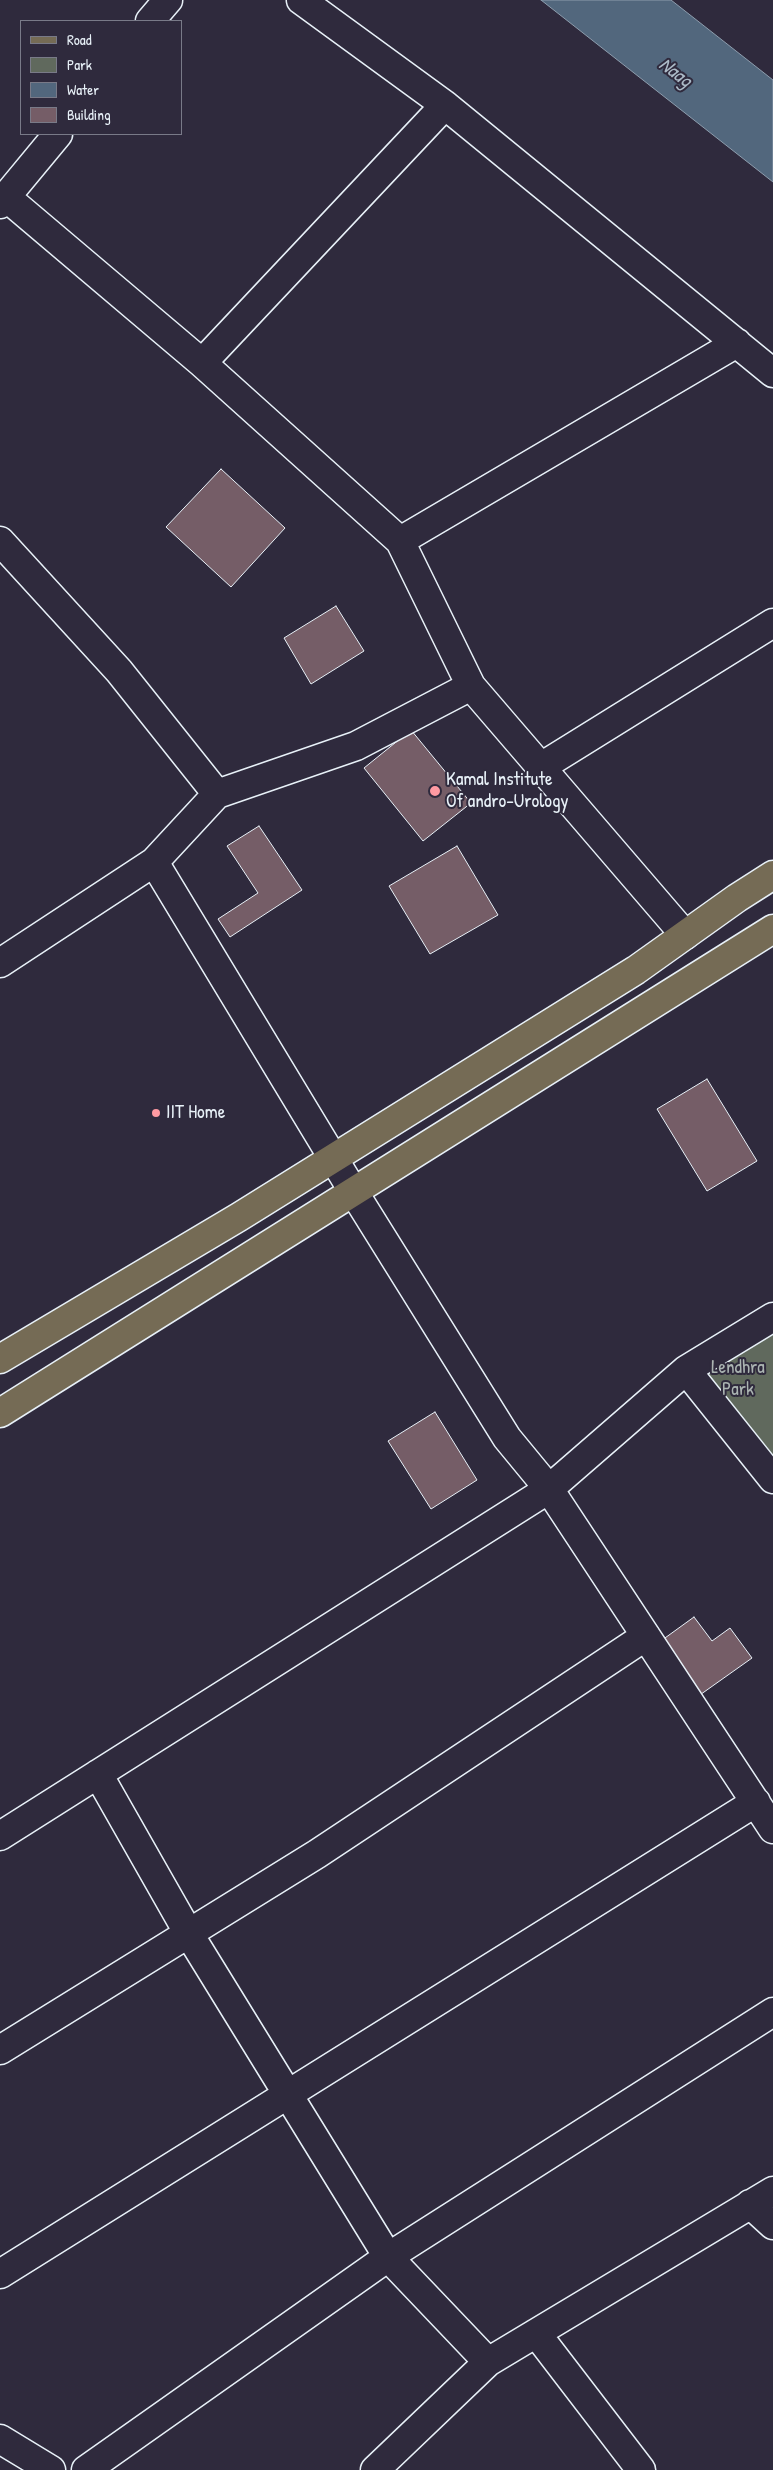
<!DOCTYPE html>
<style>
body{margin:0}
#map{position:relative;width:773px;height:2470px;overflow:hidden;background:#2f2a3d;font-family:"Patrick Hand",sans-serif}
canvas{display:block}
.legend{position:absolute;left:20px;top:20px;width:162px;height:115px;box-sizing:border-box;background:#2f2a3d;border:1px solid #797a88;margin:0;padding:6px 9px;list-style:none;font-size:15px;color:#e8f1f8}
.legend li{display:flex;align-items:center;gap:10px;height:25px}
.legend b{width:25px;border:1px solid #797a88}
</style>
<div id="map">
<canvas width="773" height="2470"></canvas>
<ul class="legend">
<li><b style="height:6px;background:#756b55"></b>Road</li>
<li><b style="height:14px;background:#60695d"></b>Park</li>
<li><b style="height:14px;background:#52677d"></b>Water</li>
<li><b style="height:14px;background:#755d67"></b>Building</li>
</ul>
</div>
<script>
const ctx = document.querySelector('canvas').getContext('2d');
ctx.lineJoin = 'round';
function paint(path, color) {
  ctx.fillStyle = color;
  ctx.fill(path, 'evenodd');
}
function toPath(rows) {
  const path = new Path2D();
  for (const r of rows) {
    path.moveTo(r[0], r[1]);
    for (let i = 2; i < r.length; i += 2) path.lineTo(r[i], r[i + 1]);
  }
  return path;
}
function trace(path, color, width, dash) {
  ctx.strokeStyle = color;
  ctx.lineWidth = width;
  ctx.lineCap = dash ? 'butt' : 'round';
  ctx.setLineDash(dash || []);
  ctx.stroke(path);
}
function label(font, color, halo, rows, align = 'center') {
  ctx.font = font + ' "Patrick Hand",sans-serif';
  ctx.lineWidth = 4;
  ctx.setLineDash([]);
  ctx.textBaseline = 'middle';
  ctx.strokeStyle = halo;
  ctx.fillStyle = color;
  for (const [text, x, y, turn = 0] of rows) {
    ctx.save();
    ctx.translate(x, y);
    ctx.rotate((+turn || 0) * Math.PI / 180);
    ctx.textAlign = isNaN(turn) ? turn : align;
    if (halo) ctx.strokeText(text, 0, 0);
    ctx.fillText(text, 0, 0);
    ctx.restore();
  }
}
paint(toPath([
 [773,1317,773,1479,686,1370]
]), '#60695d');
const water = toPath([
 [541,0,671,0,773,80,773,182,541,0]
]);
paint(water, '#52677d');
trace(water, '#8e9eae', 1);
const building = toPath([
 [221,469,285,528,231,587,166,527,221,469],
 [336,606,364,651,311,684,284,638,336,606],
 [411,730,471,803,423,841,364,768,411,730],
 [259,826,302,890,230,937,218,919,258,893,227,846,259,826],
 [457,846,498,915,430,954,389,886,457,846],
 [707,1079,757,1161,707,1191,657,1109,707,1079],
 [435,1412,477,1480,431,1509,388,1441,435,1412],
 [694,1617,712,1641,730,1628,752,1658,697,1697,658,1643,694,1617]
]);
paint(building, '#755d67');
trace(building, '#e8f1f8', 1);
const minor = toPath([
 [301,0,445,105,773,373],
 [150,21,168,0],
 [6,197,202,363,400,541],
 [0,204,58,134],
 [202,363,445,105],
 [0,541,119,671,217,794],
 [471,686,400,541,737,343],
 [541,767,773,623],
 [685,935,471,686,356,746,217,794,154,862,353,1191,507,1438,549,1489,773,1829],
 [0,963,154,862],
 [686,1370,773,1479],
 [98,1774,189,1934,388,2257,488,2362],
 [0,1836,549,1489,686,1370,773,1317],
 [0,2050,317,1854,646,1636],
 [750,2204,773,2225],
 [0,2274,756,1802],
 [536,2333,641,2470],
 [0,2439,51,2470],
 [86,2470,388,2257,773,2012],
 [375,2470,488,2362,773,2191]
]);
const major = toPath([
 [0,1359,239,1217,636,970,737,898,773,875],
 [0,1413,773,929]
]);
trace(minor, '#e8f1f8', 31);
trace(major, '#e8f1f8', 31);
trace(minor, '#2f2a3d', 28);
trace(major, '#756b55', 28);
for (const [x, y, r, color] of [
 [435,791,6,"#ff9aa2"],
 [156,1113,5,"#ff9aa2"]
]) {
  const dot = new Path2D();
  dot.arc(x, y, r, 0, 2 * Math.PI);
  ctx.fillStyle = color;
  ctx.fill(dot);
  trace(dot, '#2f2a3d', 2);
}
label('19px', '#e8f1f8', '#2f2a3d', [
 ["Kamal Institute",446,780],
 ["Of andro-Urology",446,802],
 ["IIT Home",166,1113]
], 'left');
label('19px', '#abb4b2', '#2f2a3d', [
 ["Lendhra",738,1368],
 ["Park",738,1390]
]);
label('italic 20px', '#acbac7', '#2f2a3d', [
 ["Naag",675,73,37]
]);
</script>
